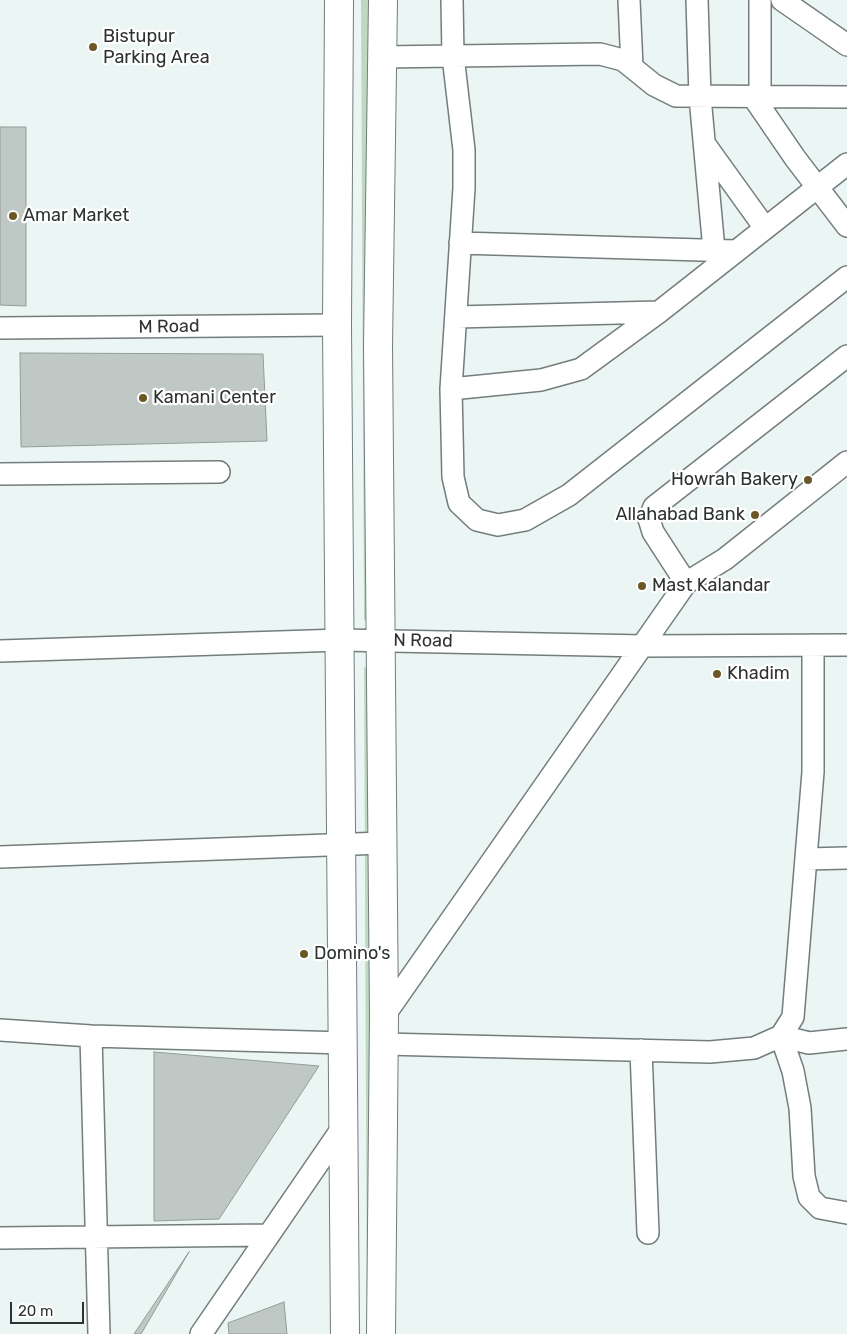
<!DOCTYPE html>
<style>
body{margin:0}
#map{position:relative;width:847px;height:1334px;overflow:hidden;background:#ebf6f4;font-family:Rubik,sans-serif}
canvas{display:block}
.scale{position:absolute;left:10px;top:1302px;width:74px;height:22px;box-sizing:border-box;border:2px solid #2e3231;border-top:0;padding-left:6px;font-size:15px;line-height:18px;white-space:nowrap;color:#2e3231;-webkit-text-stroke:4px #fff;paint-order:stroke}
</style>
<div id="map">
<canvas width="847" height="1334"></canvas>
<div class="scale">20 m</div>
</div>
<script>
const ctx = document.querySelector('canvas').getContext('2d');
ctx.lineJoin = 'round';
function paint(path, color) {
  ctx.fillStyle = color;
  ctx.fill(path, 'evenodd');
}
function toPath(rows) {
  const path = new Path2D();
  for (const r of rows) {
    path.moveTo(r[0], r[1]);
    for (let i = 2; i < r.length; i += 2) path.lineTo(r[i], r[i + 1]);
  }
  return path;
}
function trace(path, color, width, dash) {
  ctx.strokeStyle = color;
  ctx.lineWidth = width;
  ctx.lineCap = dash ? 'butt' : 'round';
  ctx.setLineDash(dash || []);
  ctx.stroke(path);
}
function label(font, color, halo, rows, align = 'center') {
  ctx.font = font + ' Rubik,sans-serif';
  ctx.lineWidth = 4.5;
  ctx.setLineDash([]);
  ctx.textBaseline = 'middle';
  ctx.strokeStyle = halo;
  ctx.fillStyle = color;
  for (const [text, x, y, turn = 0] of rows) {
    ctx.save();
    ctx.translate(x, y);
    ctx.rotate((+turn || 0) * Math.PI / 180);
    ctx.textAlign = isNaN(turn) ? turn : align;
    if (halo) ctx.strokeText(text, 0, 0);
    ctx.fillText(text, 0, 0);
    ctx.restore();
  }
}
paint(toPath([
 [361,0,375,0,377,622,364,620],
 [364,667,375,671,383,1334,367,1334]
]), '#bed8c1');
const building = toPath([
 [0,127,26,127,26,306,0,305,0,127],
 [20,353,263,354,267,441,21,447,20,353],
 [154,1052,319,1066,219,1219,154,1221,154,1052],
 [189,1252,141,1334,134,1334,189,1252],
 [284,1302,287,1334,229,1334,228,1323,284,1302]
]);
paint(building, '#bfc8c4');
trace(building, '#929b97', 1);
const minor = toPath([
 [452,0,453,56,464,150,464,188,451,389,453,477,459,503,477,520,498,525,525,520,569,495,847,277],
 [629,0,632,67],
 [697,0,700,97,714,250],
 [760,0,760,98],
 [782,0,847,45],
 [382,57,600,54,623,60,654,85,676,96,847,97],
 [754,98,795,158,847,226],
 [706,146,765,228],
 [460,243,736,251],
 [456,317,659,312],
 [0,328,337,325],
 [451,389,541,380,581,369,659,312,847,164],
 [0,474,219,472],
 [686,583,653,532,649,519,654,507,847,356],
 [0,651,341,640,644,646,847,645],
 [0,857,382,843],
 [806,859,847,858],
 [384,1016,686,583,725,559,847,462],
 [0,1030,91,1036,345,1043],
 [91,1036,99,1334],
 [781,1036,793,1071,800,1108,804,1176,809,1197,820,1208,847,1213],
 [781,1036,809,1043,847,1039],
 [384,1044,710,1052,754,1048,781,1036,793,1017,813,772,813,645],
 [641,1050,648,1233],
 [0,1238,269,1235],
 [201,1334,345,1124]
]);
const tertiary = toPath([
 [339,0,337,325,345,1334],
 [381,1334,384,1016,378,346,383,0]
]);
trace(minor, '#737d7c', 24);
trace(tertiary, '#737d7c', 30);
trace(minor, '#fff', 21);
trace(tertiary, '#fff', 28);
for (const [x, y, r, color] of [
 [93,47,5,"#6a5725"],
 [13,216,5,"#6a5725"],
 [143,398,5,"#6a5725"],
 [808,480,5,"#6a5725"],
 [755,515,5,"#6a5725"],
 [642,586,5,"#6a5725"],
 [717,674,5,"#6a5725"],
 [304,954,5,"#6a5725"]
]) {
  const dot = new Path2D();
  dot.arc(x, y, r, 0, 2 * Math.PI);
  ctx.fillStyle = color;
  ctx.fill(dot);
  trace(dot, '#fff', 2);
}
label('18px', '#2e3231', '#fff', [
 ["Bistupur",103,37],
 ["Parking Area",103,58],
 ["Amar Market",23,216],
 ["Kamani Center",153,398],
 ["Howrah Bakery",798,480,"right"],
 ["Allahabad Bank",745,515,"right"],
 ["Mast Kalandar",652,586],
 ["Khadim",727,674],
 ["Domino's",314,954]
], 'left');
label('18px', '#2e3231', '#fff', [
 ["M Road",169,327,-1],
 ["N Road",423,641,1]
]);
</script>
